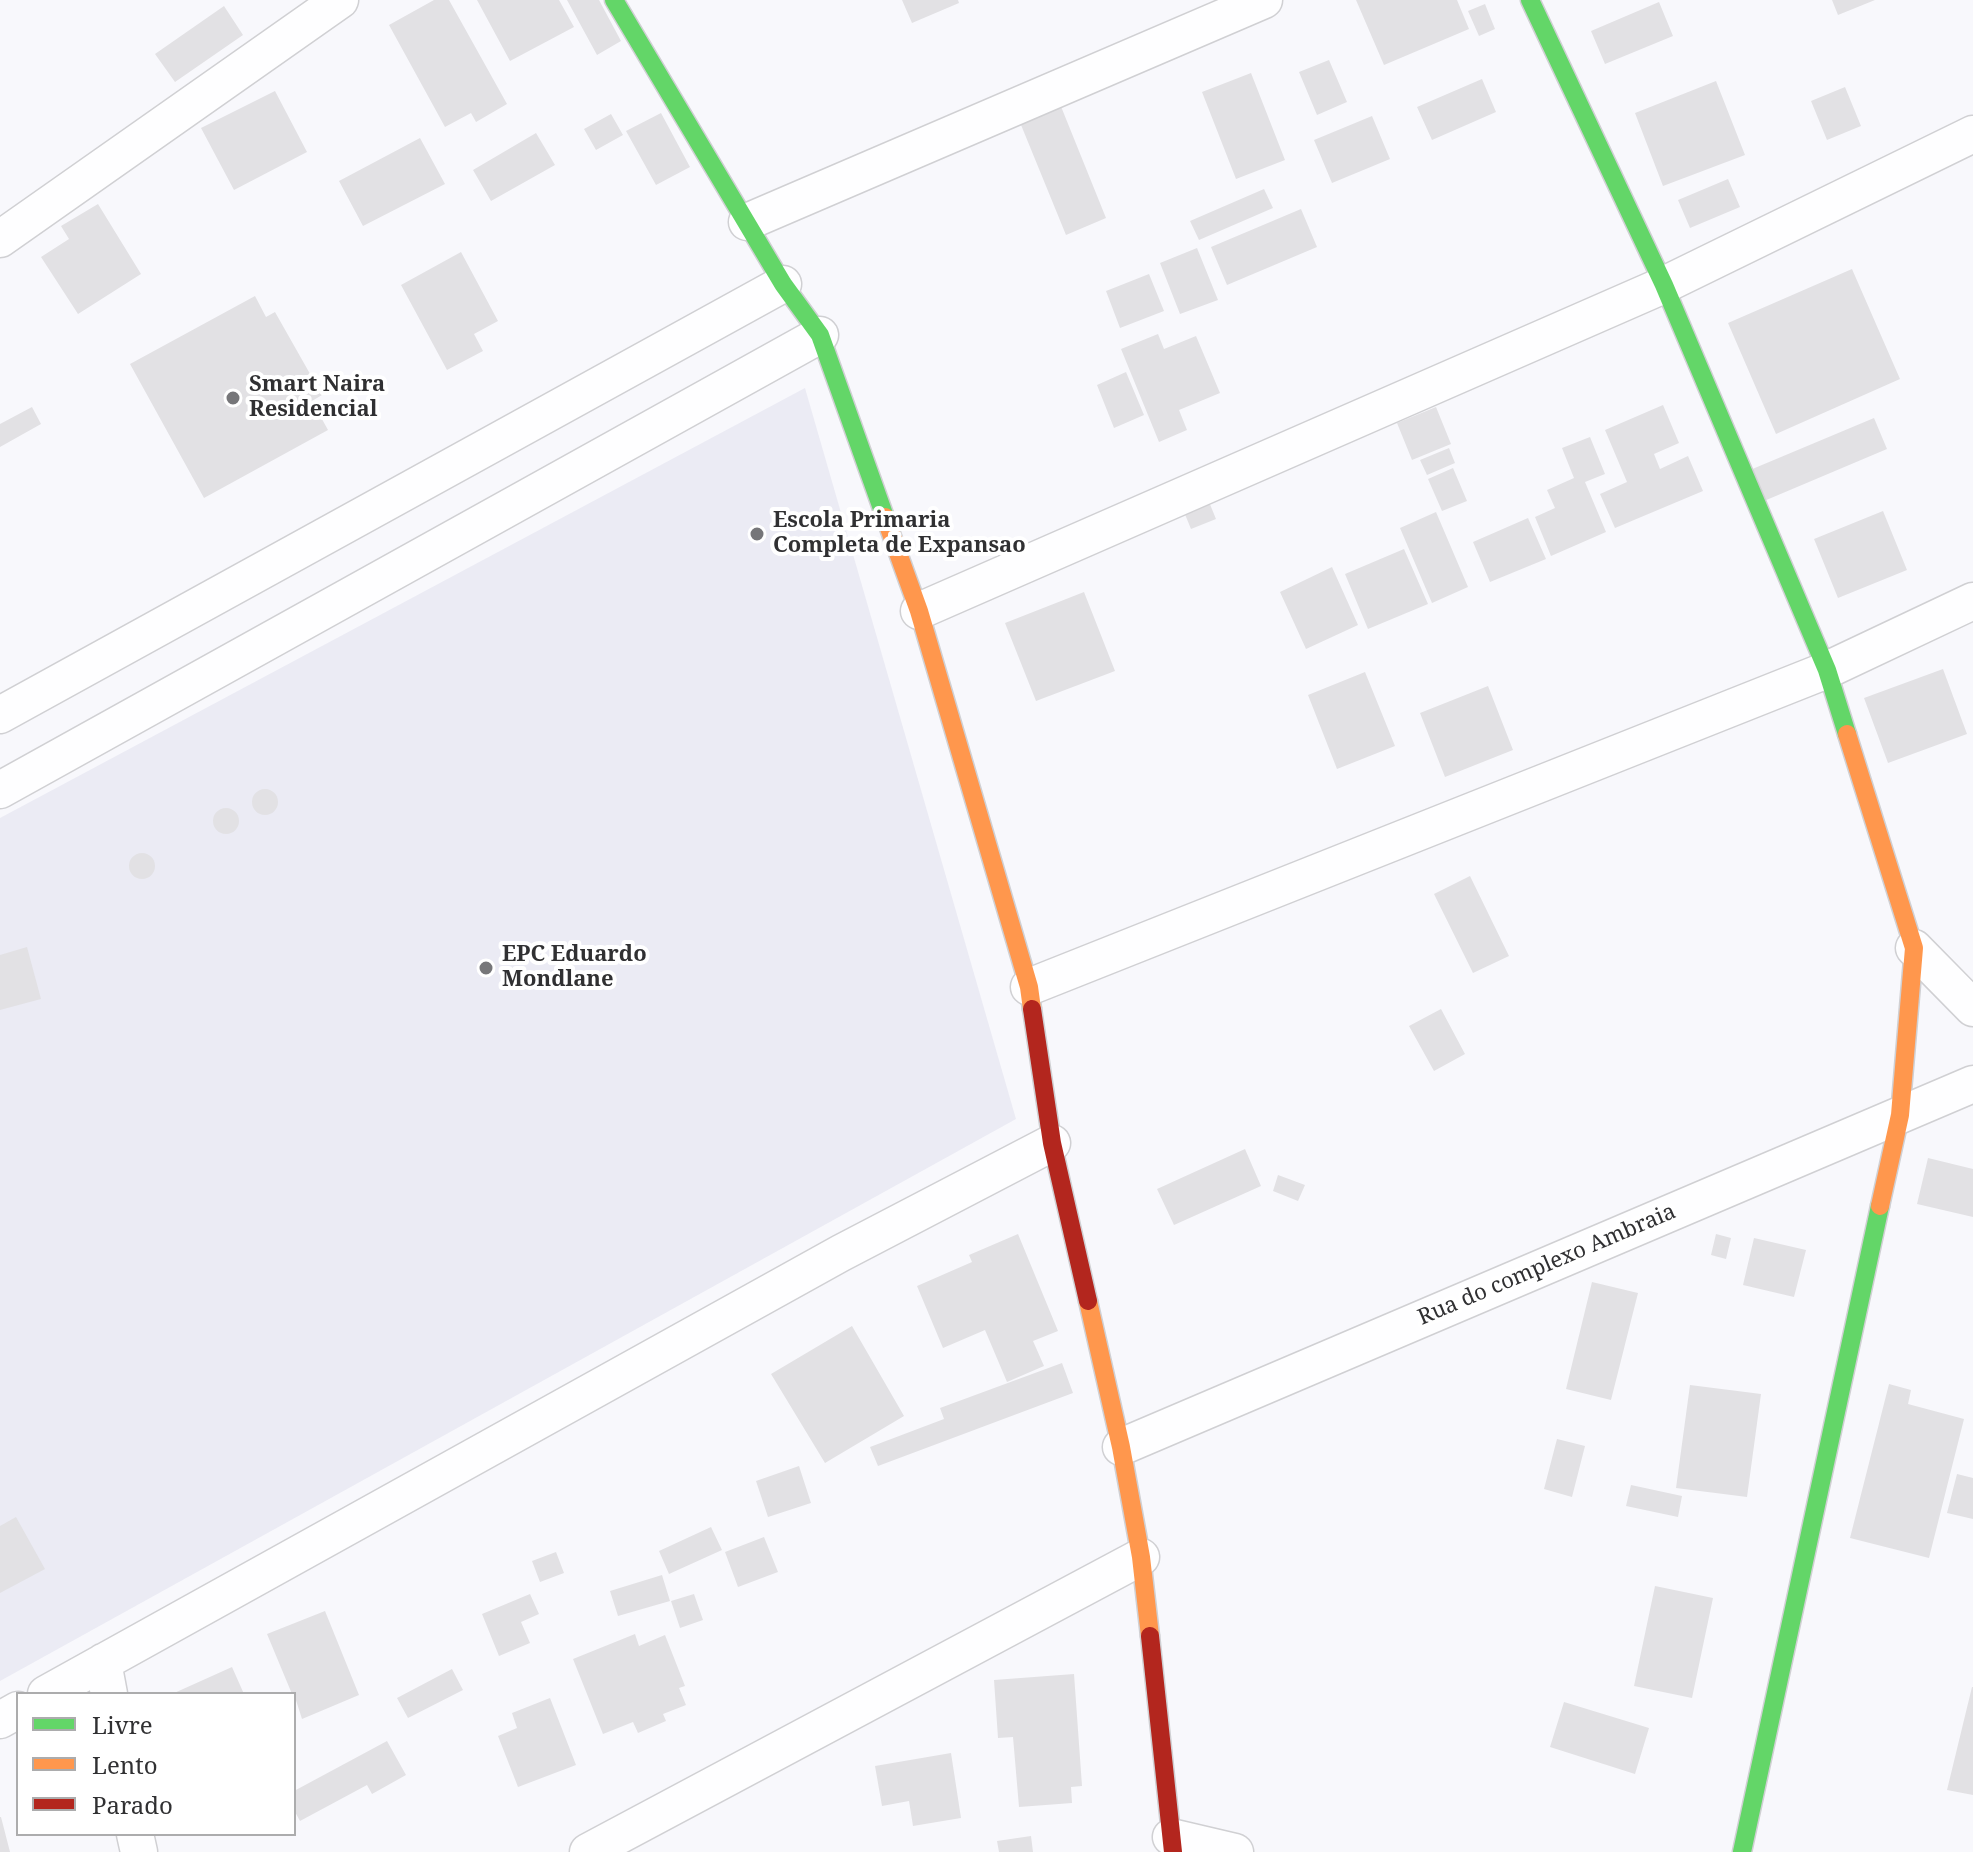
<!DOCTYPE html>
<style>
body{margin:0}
#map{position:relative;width:1973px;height:1852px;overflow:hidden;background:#f8f8fc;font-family:"Noto Serif",serif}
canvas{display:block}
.legend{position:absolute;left:16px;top:1692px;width:280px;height:144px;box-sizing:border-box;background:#fff;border:2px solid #acacad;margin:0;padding:10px 14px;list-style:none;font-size:24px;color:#303032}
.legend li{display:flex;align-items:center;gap:16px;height:40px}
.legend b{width:40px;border:2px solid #acacad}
</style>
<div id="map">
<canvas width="1973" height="1852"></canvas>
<ul class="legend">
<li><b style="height:10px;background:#63d668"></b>Livre</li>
<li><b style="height:10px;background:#ff974d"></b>Lento</li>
<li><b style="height:10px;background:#b3261e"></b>Parado</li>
</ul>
</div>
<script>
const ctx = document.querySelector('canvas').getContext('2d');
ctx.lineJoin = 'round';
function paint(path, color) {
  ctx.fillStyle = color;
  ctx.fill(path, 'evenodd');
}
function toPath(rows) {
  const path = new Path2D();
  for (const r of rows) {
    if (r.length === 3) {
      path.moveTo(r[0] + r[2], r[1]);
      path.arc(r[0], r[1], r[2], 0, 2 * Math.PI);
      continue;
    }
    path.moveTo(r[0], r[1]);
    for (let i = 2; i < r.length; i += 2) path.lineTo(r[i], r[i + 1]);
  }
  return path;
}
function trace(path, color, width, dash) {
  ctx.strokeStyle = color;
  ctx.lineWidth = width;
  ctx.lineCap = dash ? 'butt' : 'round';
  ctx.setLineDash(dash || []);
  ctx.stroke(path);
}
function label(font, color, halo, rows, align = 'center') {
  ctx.font = font + ' "Noto Serif",serif';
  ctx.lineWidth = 8;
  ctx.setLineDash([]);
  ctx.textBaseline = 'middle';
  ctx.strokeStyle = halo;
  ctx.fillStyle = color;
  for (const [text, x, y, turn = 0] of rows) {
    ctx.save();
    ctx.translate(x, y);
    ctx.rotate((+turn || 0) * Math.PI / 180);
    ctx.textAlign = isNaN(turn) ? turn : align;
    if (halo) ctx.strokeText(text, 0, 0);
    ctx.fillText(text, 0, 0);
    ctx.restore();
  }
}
paint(toPath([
 [805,388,1016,1119,0,1681,0,818]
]), '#ebebf4');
paint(toPath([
 [434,0,449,0,507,104,476,122,471,113,445,127,389,25],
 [477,0,559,0,574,27,510,61],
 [567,0,599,0,621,41,597,55],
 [902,0,958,0,959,3,912,23],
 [1356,0,1457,0,1469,29,1384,65],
 [1832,0,1875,0,1838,15],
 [1659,2,1673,36,1605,64,1591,31],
 [1485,4,1495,29,1479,36,1468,11],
 [224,6,243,35,175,82,155,54],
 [1329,60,1347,102,1317,115,1299,72],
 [1251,73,1285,160,1236,179,1202,92],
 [1482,79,1496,112,1432,140,1417,107],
 [1716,81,1745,155,1663,186,1635,113],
 [1845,87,1861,126,1827,140,1811,101],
 [275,91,307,152,234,190,201,128],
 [1060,104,1106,218,1066,235,1019,120],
 [661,113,690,167,656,185,626,131],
 [611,114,623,135,596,150,584,129],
 [1372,116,1390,159,1332,183,1314,140],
 [536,133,555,165,491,201,473,170],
 [420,138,445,184,363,226,339,181],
 [1728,179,1740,207,1690,228,1678,200],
 [1264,189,1273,208,1199,240,1190,221],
 [98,204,141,274,78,314,41,257,69,239,61,226],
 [1301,209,1317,247,1227,285,1211,247],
 [1197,248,1218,300,1180,314,1160,263],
 [461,252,498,321,474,334,483,351,447,370,401,285],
 [1852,269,1900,379,1776,434,1728,323],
 [1149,274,1164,311,1120,328,1106,291],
 [255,296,266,317,275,312,322,395,312,401,328,430,204,498,130,364],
 [1158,334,1164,349,1196,336,1220,393,1179,410,1187,430,1159,442,1121,349],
 [1126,372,1144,415,1114,428,1097,385],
 [1663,405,1679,443,1654,454,1660,469,1688,456,1703,491,1615,528,1600,494,1627,482,1605,430],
 [32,407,41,424,0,447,0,424],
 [1436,407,1451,444,1412,460,1397,423],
 [1874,418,1887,449,1764,501,1750,470],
 [1590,437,1605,474,1585,482,1606,532,1551,556,1535,517,1555,508,1547,490,1574,478,1562,448],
 [1449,448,1455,463,1427,475,1420,460],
 [1453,468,1467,501,1442,511,1428,479],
 [1207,497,1216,519,1191,529,1182,507],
 [1883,511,1907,570,1838,598,1814,539],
 [1436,512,1468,587,1432,603,1400,528],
 [1528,518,1546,559,1490,582,1473,542],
 [1404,549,1428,604,1368,629,1345,574],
 [1332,567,1358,625,1306,649,1280,592],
 [1084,592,1115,671,1036,701,1005,623],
 [1943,669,1967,734,1888,763,1864,698],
 [1365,672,1395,746,1337,769,1308,695],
 [1488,686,1513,750,1445,777,1420,713],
 [265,802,13],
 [226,821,13],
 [142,866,13],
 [1470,876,1509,956,1473,973,1434,894],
 [27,947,41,999,0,1010,0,955],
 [1441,1009,1465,1054,1434,1071,1409,1026],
 [1245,1149,1261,1186,1174,1225,1157,1189],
 [1928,1158,1973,1169,1973,1217,1917,1204],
 [1278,1175,1305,1185,1298,1201,1273,1191],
 [1018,1234,1058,1331,1033,1341,1044,1366,1007,1382,985,1330,943,1348,917,1286,972,1262,969,1255],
 [1716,1234,1731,1238,1726,1259,1711,1255],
 [1754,1238,1806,1250,1794,1297,1743,1285],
 [1592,1282,1638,1293,1611,1400,1566,1389],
 [852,1326,904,1416,825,1463,771,1374],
 [1062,1363,1073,1393,878,1466,870,1447,944,1419,940,1408],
 [1889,1384,1911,1390,1908,1404,1964,1419,1929,1558,1850,1538],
 [1690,1385,1761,1394,1747,1497,1676,1488],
 [1557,1439,1585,1446,1572,1497,1544,1489],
 [799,1466,811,1503,768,1517,756,1481],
 [1957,1474,1973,1478,1973,1519,1947,1513],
 [1631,1485,1682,1496,1678,1517,1626,1506],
 [16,1517,45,1569,0,1593,0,1526],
 [711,1527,722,1550,669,1574,659,1551],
 [764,1537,778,1572,738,1587,725,1552],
 [556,1552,564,1573,540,1582,532,1561],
 [662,1575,670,1601,618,1616,610,1591],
 [1655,1586,1713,1598,1692,1698,1634,1686],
 [530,1594,539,1614,521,1622,530,1643,499,1656,482,1614],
 [694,1594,703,1620,680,1628,671,1601],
 [325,1611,359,1695,302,1719,294,1694,292,1694,267,1634],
 [635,1634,639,1646,665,1635,685,1686,679,1688,686,1705,663,1714,666,1721,638,1733,633,1722,603,1734,573,1659],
 [232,1667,244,1694,172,1694],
 [452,1669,463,1690,408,1718,397,1698],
 [1074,1674,1082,1786,1071,1787,1072,1803,1019,1807,1013,1737,998,1738,994,1680],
 [1972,1687,1973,1687,1973,1795,1947,1790],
 [550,1698,576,1765,518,1787,498,1736,517,1728,512,1713],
 [1564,1702,1649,1728,1635,1774,1550,1747],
 [387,1741,406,1775,372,1794,367,1785,300,1821,294,1810,294,1791],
 [951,1753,961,1818,913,1826,909,1801,882,1806,875,1766],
 [0,1817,1,1817,10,1852,0,1852],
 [1031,1836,1033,1852,999,1852,997,1841]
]), '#e2e1e4');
const street = toPath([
 [747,222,1264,0],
 [0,239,340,0],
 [919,611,1664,285,1973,134],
 [0,715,783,284],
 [0,790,820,335],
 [1914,948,1973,1008],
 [1029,987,1827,670,1973,601],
 [1121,1447,1973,1084],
 [103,1662,109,1694],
 [46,1694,841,1253,1052,1143],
 [0,1720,18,1710],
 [135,1834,139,1852],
 [1171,1837,1235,1852],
 [588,1852,1141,1557]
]);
const fast = toPath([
 [614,0,783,284,820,335,885,517],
 [1530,0,1664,285,1827,670,1847,734],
 [1742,1852,1880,1206]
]);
const slow = toPath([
 [885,517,919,611,1029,987,1032,1009],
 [1847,734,1914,948,1900,1115,1880,1206],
 [1088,1301,1121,1447,1141,1557,1150,1636]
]);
const jam = toPath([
 [1032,1009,1052,1143,1088,1301],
 [1150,1636,1173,1852]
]);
trace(street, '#d0d0d3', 39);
trace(fast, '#d0d0d3', 21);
trace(slow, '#d0d0d3', 21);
trace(jam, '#d0d0d3', 21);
trace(street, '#fefeff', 36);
trace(fast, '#63d668', 18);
trace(slow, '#ff974d', 18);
trace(jam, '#b3261e', 18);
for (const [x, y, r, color] of [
 [233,398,8,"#767679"],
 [757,534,8,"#767679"],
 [486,968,8,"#767679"]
]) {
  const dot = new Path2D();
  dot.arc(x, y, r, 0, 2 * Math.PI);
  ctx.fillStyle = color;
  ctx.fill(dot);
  trace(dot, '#fff', 3);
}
label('bold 22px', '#303032', '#fff', [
 ["Smart Naira",249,385],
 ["Residencial",249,410],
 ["Escola Primaria",773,521],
 ["Completa de Expansao",773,546],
 ["EPC Eduardo",502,955],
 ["Mondlane",502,980]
], 'left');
label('22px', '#303032', '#fff', [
 ["Rua do complexo Ambraia",1547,1265,-23]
]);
</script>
